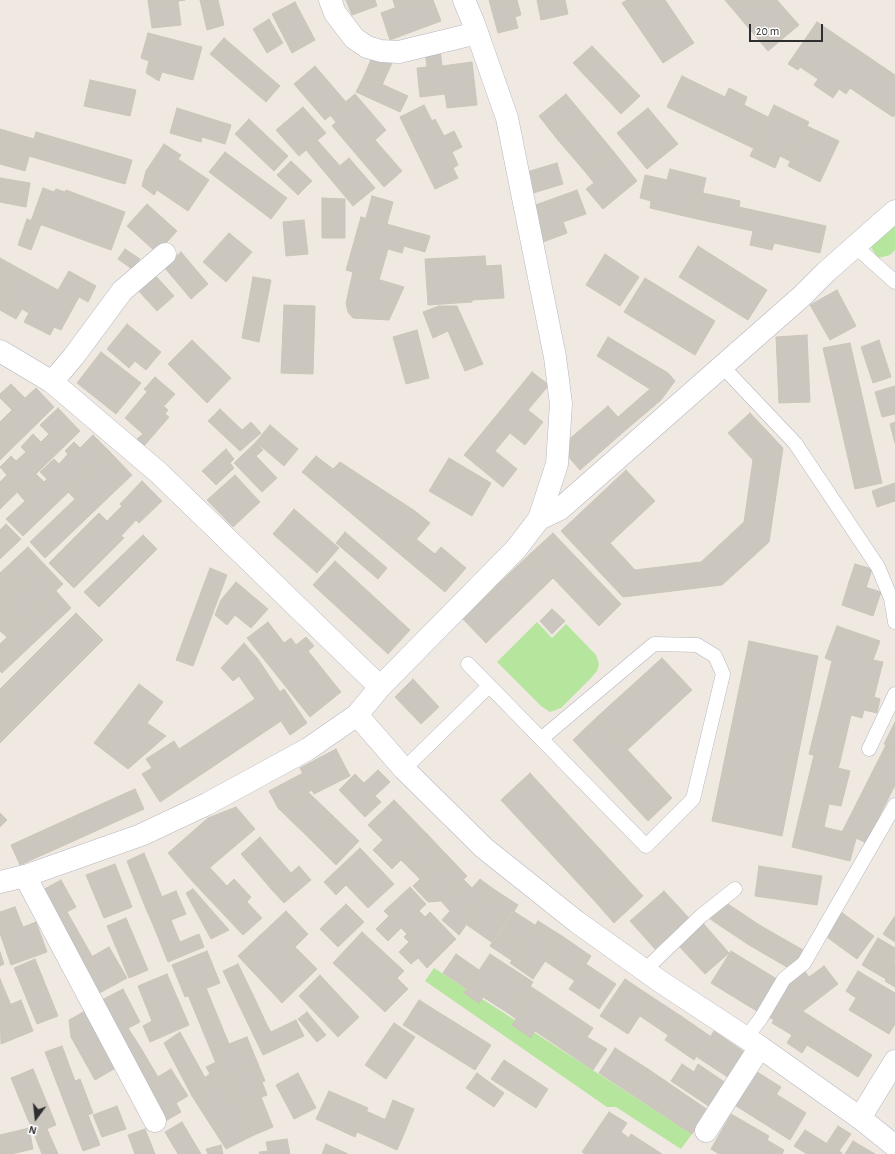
<!DOCTYPE html>
<style>
body{margin:0}
#map{position:relative;width:895px;height:1154px;overflow:hidden;background:#efe9e1;font-family:"Alegreya Sans",sans-serif}
canvas{display:block}
.north{position:absolute;left:16px;top:1098px;width:40px;height:40px;-webkit-text-stroke:3px #fff;paint-order:stroke;rotate:195deg;font-size:11px;font-weight:700;line-height:16px;text-align:center;color:#2e2e2e}
.north::after{content:'';display:block;margin:auto;width:14px;height:18px;background:#2e2e2e;clip-path:polygon(50% 0,100% 100%,50% 72%,0 100%)}
.scale{position:absolute;left:749px;top:24px;width:74px;height:18px;box-sizing:border-box;border:2px solid #2e2e2e;border-top:0;padding-left:5px;font-size:12px;line-height:14px;white-space:nowrap;color:#2e2e2e;-webkit-text-stroke:3px #fff;paint-order:stroke}
</style>
<div id="map">
<canvas width="895" height="1154"></canvas>
<div class="north">N</div>
<div class="scale">20 m</div>
</div>
<script>
const ctx = document.querySelector('canvas').getContext('2d');
ctx.lineJoin = 'round';
function paint(path, color) {
  ctx.fillStyle = color;
  ctx.fill(path, 'evenodd');
}
function toPath(rows) {
  const path = new Path2D();
  for (const r of rows) {
    path.moveTo(r[0], r[1]);
    for (let i = 2; i < r.length; i += 2) path.lineTo(r[i], r[i + 1]);
  }
  return path;
}
function trace(path, color, width, dash) {
  ctx.strokeStyle = color;
  ctx.lineWidth = width;
  ctx.lineCap = dash ? 'butt' : 'round';
  ctx.setLineDash(dash || []);
  ctx.stroke(path);
}
paint(toPath([
 [895,226,895,250,890,255,878,258,870,246,882,230],
 [537,622,552,638,566,624,596,655,599,664,597,671,592,677,561,708,550,712,541,706,497,662],
 [434,968,692,1134,681,1149,616,1107,607,1107,425,981]
]), '#b6e59e');
const building = toPath([
 [148,0,185,0,178,1,181,25,152,28,148,0],
 [200,0,218,0,224,25,207,30,200,0],
 [346,0,375,0,377,6,352,15,346,0],
 [393,0,416,0,395,7,393,0],
 [416,0,433,0,441,21,390,40,381,13,416,0],
 [489,0,517,0,521,15,515,17,518,28,498,33,489,0],
 [537,0,565,0,568,14,541,20,537,0],
 [627,0,665,0,694,43,663,63,622,3,627,0],
 [725,0,777,0,799,25,768,51,725,0],
 [295,2,315,40,292,53,272,14,295,2],
 [269,19,283,43,267,53,253,29,269,19],
 [817,22,895,75,895,115,893,117,850,88,846,94,839,89,833,98,814,85,818,79,800,67,798,70,788,64,817,22],
 [148,33,202,47,193,80,162,72,159,81,146,73,149,61,141,58,148,33],
 [224,38,280,86,266,102,210,54,224,38],
 [592,46,640,96,621,114,573,63,592,46],
 [440,49,442,66,472,62,477,105,447,108,445,94,420,97,417,68,427,67,425,51,440,49],
 [373,55,392,63,382,85,364,76,373,55],
 [315,66,346,102,325,120,294,84,315,66],
 [364,76,408,96,400,112,356,92,364,76],
 [682,76,725,97,729,88,747,97,744,105,768,117,753,148,667,107,682,76],
 [90,80,136,90,130,116,84,106,90,80],
 [355,94,386,130,375,140,402,171,384,187,332,126,336,122,330,115,355,94],
 [566,94,585,117,557,139,539,116,566,94],
 [424,105,432,121,435,119,444,136,454,131,462,147,452,152,458,165,453,168,458,178,435,189,400,117,424,105],
 [774,105,809,122,790,161,780,156,775,168,750,156,774,105],
 [303,107,326,133,299,156,276,130,303,107],
 [177,108,231,125,225,144,202,137,201,142,170,133,177,108],
 [648,108,678,144,647,169,617,133,648,108],
 [585,117,614,152,587,174,557,139,585,117],
 [249,119,288,156,274,171,235,134,249,119],
 [807,126,839,141,820,182,788,166,807,126],
 [0,129,34,139,25,171,0,164,0,129],
 [36,132,132,160,125,184,29,156,36,132],
 [317,140,340,166,328,176,306,150,317,140],
 [164,144,181,155,178,159,209,180,188,211,157,190,154,195,142,186,146,171,164,144],
 [225,152,287,198,271,219,209,172,225,152],
 [614,152,637,181,603,209,586,189,594,183,587,174,614,152],
 [349,158,375,188,353,206,328,176,349,158],
 [291,161,312,181,298,195,277,175,291,161],
 [557,163,563,184,530,194,523,173,557,163],
 [670,169,706,178,697,219,650,208,651,201,640,198,645,175,667,180,670,169],
 [0,178,30,183,26,207,0,202,0,178],
 [43,188,54,192,56,189,65,192,66,190,125,212,111,250,31,221,43,188],
 [577,190,586,214,563,222,567,233,543,242,530,207,577,190],
 [703,193,740,201,739,207,826,226,820,253,774,243,772,250,750,245,753,231,697,219,703,193],
 [372,196,393,202,387,224,366,218,372,196],
 [322,198,345,199,345,238,322,238,322,198],
 [147,204,177,231,157,253,127,226,147,204],
 [361,217,430,236,425,252,404,246,402,253,388,249,379,280,346,270,361,217],
 [27,219,41,224,31,250,18,245,27,219],
 [304,220,308,254,286,256,283,222,304,220],
 [229,233,252,252,226,282,203,262,229,233],
 [698,246,767,290,748,320,679,277,698,246],
 [125,249,140,259,132,269,118,259,125,249],
 [181,252,208,284,191,299,164,267,181,252],
 [605,254,639,277,620,306,586,285,605,254],
 [485,256,486,266,501,265,504,298,472,300,472,302,428,305,425,259,485,256],
 [0,258,58,290,69,271,96,286,88,302,79,297,61,330,54,327,50,335,24,322,29,313,22,309,16,319,0,310,0,258],
 [353,272,404,287,389,320,353,318,348,312,346,303,353,272],
 [153,273,174,296,157,311,136,288,153,273],
 [253,277,271,280,259,342,242,338,253,277],
 [645,278,715,321,695,355,624,312,645,278],
 [837,290,856,326,830,340,810,305,837,290],
 [284,305,315,306,313,374,281,373,284,305],
 [439,306,457,306,483,364,465,371,448,331,433,338,423,312,439,306],
 [127,324,161,352,146,370,135,361,129,368,107,349,127,324],
 [417,330,429,378,406,384,393,337,417,330],
 [807,335,810,402,779,403,776,337,807,335],
 [608,337,668,373,675,381,661,400,628,428,618,417,650,389,597,356,608,337],
 [192,340,231,378,207,403,168,364,192,340],
 [879,340,891,377,873,383,861,347,879,340],
 [850,343,882,483,855,489,823,348,850,343],
 [101,352,141,383,116,414,77,383,101,352],
 [532,372,549,385,528,410,543,422,525,445,510,433,495,451,517,469,503,487,464,455,532,372],
 [155,377,175,394,164,406,144,389,155,377],
 [11,384,25,398,36,388,54,407,0,460,0,422,12,410,0,398,0,394,11,384],
 [895,386,895,414,882,417,875,392,895,386],
 [147,392,168,410,165,414,169,417,144,446,137,439,143,434,125,418,147,392],
 [608,406,628,428,580,470,560,447,608,406],
 [58,408,80,431,0,509,0,482,7,475,0,467,11,456,16,461,26,452,21,447,33,434,41,442,49,434,40,425,58,408],
 [220,409,242,430,251,422,261,433,240,451,208,421,220,409],
 [750,413,783,448,769,542,722,585,623,597,590,562,610,543,635,570,701,562,744,522,753,460,728,433,750,413],
 [895,422,895,443,890,424,895,422],
 [270,425,298,449,284,466,256,442,270,425],
 [93,435,110,452,23,536,6,519,25,501,17,492,36,474,44,482,47,479,40,472,54,459,59,464,68,454,65,451,74,442,80,448,93,435],
 [256,442,263,450,256,456,277,478,262,492,234,463,256,442],
 [226,449,234,459,230,463,234,468,216,485,202,471,226,449],
 [110,452,132,475,45,558,30,542,75,499,68,492,110,452],
 [316,456,333,469,340,462,415,511,430,523,402,556,302,472,316,456],
 [449,458,491,483,472,516,429,491,449,458],
 [626,470,655,501,590,562,561,531,626,470],
 [235,475,260,502,233,527,207,500,235,475],
 [142,481,162,501,139,523,136,520,121,536,124,538,74,588,49,563,99,513,107,521,122,506,120,504,142,481],
 [895,483,895,501,877,507,872,491,895,483],
 [294,509,339,548,317,573,273,534,294,509],
 [6,524,21,539,0,559,0,530,6,524],
 [345,532,387,568,378,579,336,543,345,532],
 [553,533,621,604,599,626,530,554,553,533],
 [143,535,157,549,99,607,84,592,143,535],
 [416,539,435,554,441,547,466,568,445,592,402,556,416,539],
 [28,547,45,565,0,607,0,573,28,547],
 [530,554,553,578,486,643,462,618,530,554],
 [335,561,410,630,388,654,313,585,335,561],
 [855,564,872,569,866,588,849,582,855,564],
 [45,565,63,584,7,637,0,631,0,607,45,565],
 [210,568,227,575,193,666,176,660,210,568],
 [236,582,268,609,251,628,235,615,227,625,215,615,221,600,236,582],
 [849,582,881,592,873,616,842,605,849,582],
 [56,591,71,608,2,673,0,671,0,644,56,591],
 [552,609,565,621,552,634,540,621,552,609],
 [76,613,103,640,0,743,0,689,76,613],
 [268,622,284,643,291,638,296,645,306,637,314,646,308,651,341,692,310,717,247,638,268,622],
 [837,626,880,641,873,660,883,662,874,697,880,699,877,713,864,710,862,718,851,715,840,762,809,754,832,661,825,658,837,626],
 [749,641,818,656,782,836,712,821,749,641],
 [244,643,258,659,280,692,284,689,307,723,290,735,281,721,160,802,142,774,152,768,146,759,174,741,179,749,255,699,239,676,233,681,221,668,244,643],
 [662,658,692,690,627,750,597,717,662,658],
 [413,679,439,707,421,724,395,697,413,679],
 [139,684,163,702,147,723,166,736,128,769,94,743,139,684],
 [597,717,672,798,648,821,573,740,597,717],
 [895,722,895,750,884,744,895,722],
 [886,745,895,750,895,785,866,843,856,838,857,835,842,832,886,745],
 [336,749,350,776,314,794,300,768,336,749],
 [814,755,840,762,838,768,850,771,841,806,829,804,824,827,798,821,814,755],
 [378,770,390,782,375,796,381,802,365,817,339,790,355,774,364,783,378,770],
 [303,773,312,790,278,808,269,791,303,773],
 [530,773,621,872,592,898,501,800,530,773],
 [135,789,144,809,78,839,68,819,135,789],
 [308,792,333,816,310,839,278,808,308,792],
 [394,800,427,834,392,869,373,850,383,840,368,825,394,800],
 [236,807,255,829,193,882,168,853,208,818,236,807],
 [0,813,7,820,0,827,0,813],
 [333,816,359,841,336,865,310,839,333,816],
 [68,819,78,839,20,865,11,845,68,819],
 [798,821,857,835,850,861,792,847,798,821],
 [427,834,446,854,420,879,401,860,427,834],
 [260,837,291,873,272,890,241,854,260,837],
 [360,848,394,884,368,908,346,885,336,895,324,882,360,848],
 [144,853,162,897,144,904,127,861,144,853],
 [446,854,467,876,441,901,428,902,413,886,446,854],
 [115,864,132,907,104,918,86,875,115,864],
 [299,866,311,880,284,903,272,890,299,866],
 [759,866,822,876,817,905,755,896,759,866],
 [210,868,227,886,234,879,251,897,247,902,262,918,243,935,193,882,210,868],
 [621,872,643,896,614,923,592,898,621,872],
 [463,879,472,888,480,879,492,888,459,935,442,920,450,911,441,901,463,879],
 [61,880,76,907,52,920,37,893,61,880],
 [410,887,426,904,419,911,425,917,430,912,456,939,427,968,418,958,411,964,399,952,409,942,404,937,407,934,401,928,388,941,376,929,389,916,384,911,410,887],
 [492,888,518,905,493,943,467,925,492,888],
 [193,889,229,930,211,939,186,893,193,889],
 [176,891,186,914,154,927,144,904,176,891],
 [664,891,689,918,655,949,630,921,664,891],
 [722,900,761,926,749,945,710,919,722,900],
 [346,904,364,922,338,947,320,929,346,904],
 [15,907,23,927,36,922,47,952,11,965,0,933,0,912,15,907],
 [286,911,308,934,295,947,317,969,282,1003,238,956,286,911],
 [513,911,535,925,511,960,490,946,513,911],
 [67,912,92,956,77,965,52,920,67,912],
 [841,912,874,936,857,959,824,935,841,912],
 [895,916,895,942,883,934,895,916],
 [126,918,148,970,129,978,107,926,126,918],
 [171,920,180,942,199,934,204,947,168,962,154,927,171,920],
 [538,921,562,936,533,979,510,963,538,921],
 [702,922,729,953,705,974,677,944,702,922],
 [761,926,803,950,792,970,749,945,761,926],
 [362,932,404,971,397,978,408,989,385,1012,333,963,362,932],
 [562,936,591,956,575,981,545,961,562,936],
 [878,938,895,948,894,965,870,951,878,938],
 [109,947,127,978,94,996,77,965,109,947],
 [207,951,220,983,185,997,172,965,207,951],
 [731,951,780,981,760,1013,711,983,731,951],
 [870,951,894,965,886,979,862,965,870,951],
 [0,952,4,964,0,966,0,952],
 [456,954,479,970,467,989,443,973,456,954],
 [490,954,533,982,511,1015,483,997,479,1003,464,993,490,954],
 [35,959,58,1016,37,1024,14,968,35,959],
 [895,963,895,987,885,981,895,963],
 [238,964,253,995,238,1003,223,971,238,964],
 [586,964,616,984,599,1009,569,989,586,964],
 [824,966,838,984,803,1011,787,1001,774,1020,765,1015,785,985,804,970,809,977,824,966],
 [858,971,895,993,895,1024,889,1034,849,1010,856,998,846,991,858,971],
 [167,974,189,1025,150,1042,143,1026,152,1021,138,986,167,974],
 [320,975,359,1017,338,1037,299,996,320,975],
 [0,979,11,1005,0,1009,0,979],
 [625,979,652,997,628,1034,600,1016,625,979],
 [530,986,593,1028,587,1037,607,1049,593,1070,535,1031,531,1038,512,1025,516,1019,511,1015,530,986],
 [206,988,229,1044,211,1051,188,995,206,988],
 [123,989,140,1022,113,1036,96,1003,123,989],
 [253,995,267,1025,252,1032,238,1003,253,995],
 [652,997,681,1016,668,1035,640,1016,652,997],
 [21,1000,33,1031,1,1044,0,1009,21,1000],
 [419,1000,491,1045,475,1070,403,1025,419,1000],
 [787,1001,821,1023,802,1053,787,1043,792,1035,772,1023,787,1001],
 [87,1010,119,1066,95,1080,71,1037,69,1020,87,1010],
 [307,1012,326,1035,317,1042,298,1019,307,1012],
 [681,1016,710,1036,694,1060,665,1040,681,1016],
 [296,1020,304,1036,263,1055,252,1032,267,1025,271,1032,296,1020],
 [394,1023,415,1037,386,1079,365,1065,394,1023],
 [821,1023,872,1055,858,1077,807,1045,821,1023],
 [128,1028,142,1050,127,1059,113,1036,128,1028],
 [714,1031,746,1053,729,1078,697,1057,714,1031],
 [180,1032,209,1085,192,1096,164,1043,180,1032],
 [247,1037,258,1064,222,1078,211,1051,247,1037],
 [62,1046,75,1081,80,1079,93,1113,88,1115,100,1145,83,1151,45,1052,62,1046],
 [615,1048,648,1069,631,1094,599,1073,615,1048],
 [142,1050,158,1077,143,1086,127,1059,142,1050],
 [504,1060,548,1089,536,1108,491,1079,504,1060],
 [216,1062,222,1078,240,1106,252,1136,226,1149,192,1096,209,1085,204,1078,210,1074,206,1067,216,1062],
 [258,1064,265,1081,262,1082,267,1095,240,1106,222,1078,258,1064],
 [682,1064,694,1072,698,1064,726,1083,710,1107,671,1081,682,1064],
 [33,1069,56,1125,34,1134,11,1078,33,1069],
 [171,1069,188,1096,176,1103,181,1112,162,1123,141,1087,171,1069],
 [648,1069,708,1110,692,1134,631,1094,648,1069],
 [754,1070,781,1087,760,1121,733,1104,754,1070],
 [298,1073,316,1108,294,1119,276,1085,298,1073],
 [477,1073,504,1093,494,1107,466,1088,477,1073],
 [329,1091,368,1108,355,1137,316,1119,329,1091],
 [776,1094,806,1113,790,1140,760,1121,776,1094],
 [261,1097,273,1127,252,1136,240,1106,261,1097],
 [393,1100,414,1109,406,1129,385,1120,393,1100],
 [117,1106,126,1129,102,1137,93,1115,117,1106],
 [366,1111,406,1129,397,1150,357,1132,366,1111],
 [609,1112,627,1123,621,1132,629,1138,631,1134,662,1154,585,1154,582,1152,609,1112],
 [731,1114,769,1136,767,1140,784,1150,782,1154,719,1154,711,1149,731,1114],
 [182,1122,201,1154,178,1154,165,1132,182,1122],
 [838,1126,851,1134,839,1151,827,1143,838,1126],
 [29,1128,33,1149,11,1154,0,1154,0,1135,29,1128],
 [47,1129,58,1154,42,1154,34,1134,47,1129],
 [145,1129,155,1154,135,1154,128,1135,145,1129],
 [805,1130,842,1153,841,1154,807,1154,794,1146,805,1130],
 [287,1139,290,1154,260,1154,259,1152,268,1151,266,1142,287,1139],
 [853,1141,875,1154,845,1154,853,1141],
 [326,1144,348,1154,322,1154,326,1144],
 [221,1145,223,1154,208,1154,206,1149,221,1145]
]);
paint(building, '#cbc7bf');
trace(building, '#cbc5ba', 1);
const lane = toPath([
 [856,247,895,282],
 [722,366,795,443,878,567,891,598,895,622],
 [468,664,646,846,693,799,723,674,715,656,697,645,654,644,541,739],
 [869,749,895,694],
 [404,769,489,686],
 [645,970,701,916,735,889],
 [746,1038,761,1018,784,979,804,963,895,805]
]);
const street = toPath([
 [330,0,335,13,354,38,367,47,381,51,399,52,477,33],
 [52,382,74,356,122,291,165,254],
 [539,519,560,509,802,296,826,272,895,211],
 [25,876,155,1121],
 [860,1118,895,1061],
 [706,1131,760,1047]
]);
const secondary = toPath([
 [0,351,52,382,159,473,380,687],
 [357,715,404,769,484,848,577,922,661,982,760,1047,860,1118,895,1146],
 [0,882,25,876,141,835,207,804,308,749,357,715,380,687,516,549,539,519,557,464,561,404,555,357,507,118,474,24,464,0]
]);
trace(lane, '#b4b7c1', 15);
trace(street, '#b4b7c1', 23);
trace(secondary, '#b4b7c1', 23);
trace(lane, '#fff', 14);
trace(street, '#fff', 22);
trace(secondary, '#fff', 22);
</script>
